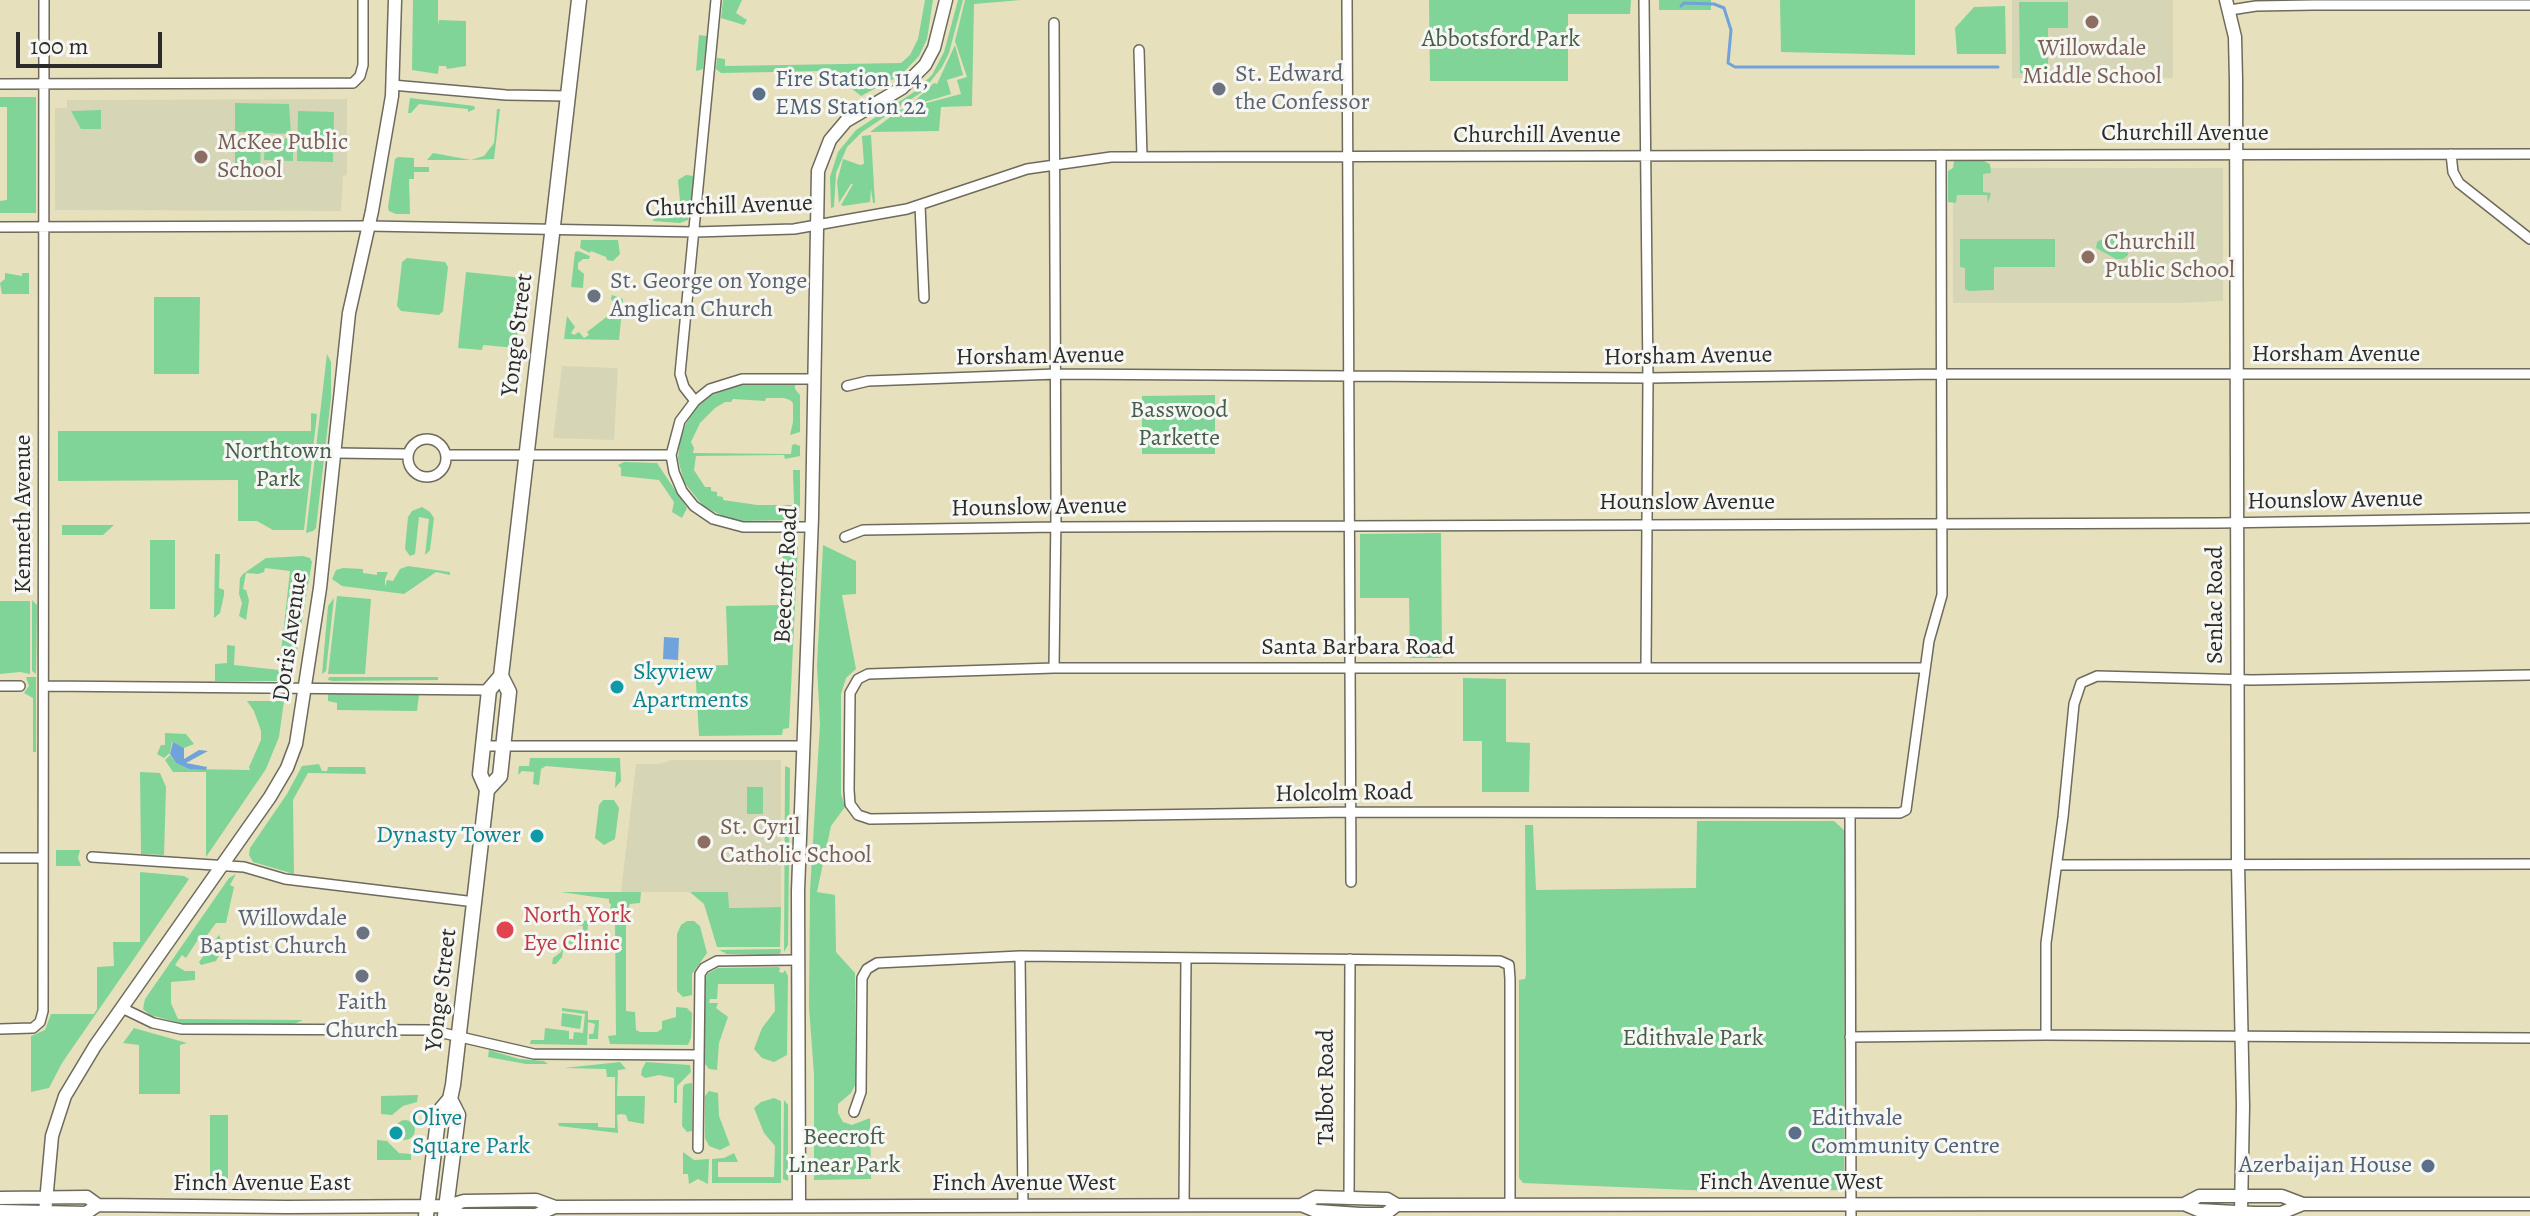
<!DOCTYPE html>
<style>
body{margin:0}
#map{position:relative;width:2530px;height:1216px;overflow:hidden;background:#e7e0bc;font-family:Alegreya,serif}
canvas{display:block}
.scale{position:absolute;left:16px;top:32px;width:146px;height:36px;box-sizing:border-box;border:4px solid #2b2b2b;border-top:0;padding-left:10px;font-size:24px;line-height:28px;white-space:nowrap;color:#2b2b2b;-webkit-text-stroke:6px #f6f6f2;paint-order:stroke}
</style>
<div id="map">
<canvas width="2530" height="1216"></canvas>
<div class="scale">100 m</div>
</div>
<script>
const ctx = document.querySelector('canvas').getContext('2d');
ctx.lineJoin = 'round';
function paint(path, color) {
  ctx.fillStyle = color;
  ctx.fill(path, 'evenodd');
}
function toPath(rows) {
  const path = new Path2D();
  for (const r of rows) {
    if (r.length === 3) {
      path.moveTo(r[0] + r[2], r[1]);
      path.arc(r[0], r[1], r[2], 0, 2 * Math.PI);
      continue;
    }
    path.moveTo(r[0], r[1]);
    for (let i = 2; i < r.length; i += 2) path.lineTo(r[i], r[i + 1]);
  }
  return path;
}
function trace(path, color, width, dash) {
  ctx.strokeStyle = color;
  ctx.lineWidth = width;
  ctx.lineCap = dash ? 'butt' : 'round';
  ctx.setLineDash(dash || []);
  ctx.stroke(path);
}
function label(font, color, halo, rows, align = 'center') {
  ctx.font = font + ' Alegreya,serif';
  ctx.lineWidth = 6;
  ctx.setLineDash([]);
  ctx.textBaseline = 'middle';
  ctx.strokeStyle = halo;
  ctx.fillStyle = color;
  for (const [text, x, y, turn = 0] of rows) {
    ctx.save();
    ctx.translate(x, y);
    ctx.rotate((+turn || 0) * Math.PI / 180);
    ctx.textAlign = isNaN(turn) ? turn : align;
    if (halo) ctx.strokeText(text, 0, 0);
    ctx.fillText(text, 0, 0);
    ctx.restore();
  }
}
paint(toPath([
 [2012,0,2173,0,2173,78,2012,78],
 [347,99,347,175,343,176,341,211,55,210,55,108,67,108,67,100],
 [1953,168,2223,168,2223,301,2179,303,1953,303],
 [562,366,618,368,614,440,553,438],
 [671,760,781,760,781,907,728,908,727,892,621,892,636,764,659,764]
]), '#d6d6b6');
paint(toPath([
 [413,0,438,0,438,25,439,20,466,21,466,66,447,69,446,66,439,66,438,74,412,70],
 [723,0,742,0,736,13,747,20,744,25,721,18],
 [925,0,933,0,927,39,919,56,901,75,861,96,851,88,865,80,855,69,851,75,824,71,721,73,716,69,717,58,725,59,725,66,901,63,910,55,918,39],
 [958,0,963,0,949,53,942,67,922,92,862,132,847,147,836,173,834,207,831,208,830,177,838,152,856,130,914,92,932,75,944,52],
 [965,0,1021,0,974,4,972,106,941,107,939,131,870,132,900,110,961,94,957,80,967,77,955,41],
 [1429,0,1631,0,1630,14,1568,14,1568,81,1430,81],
 [1659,0,1711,0,1711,10,1659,10],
 [1780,0,1915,0,1915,55,1781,52],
 [2019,2,2068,2,2068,28,2048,28,2048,73,2020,73],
 [2005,6,2006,54,1957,54,1955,28,1974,7],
 [699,35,707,36,703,69,696,71],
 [955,45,963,75,947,80,951,94,908,107,934,83,937,84],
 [0,97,36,97,36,213,0,213,0,201,7,200,7,107,0,107],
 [410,98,474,106,475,109,468,112,468,109,419,104,411,113,408,113],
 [235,103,289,104,291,134,235,132],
 [497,109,500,109,494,159,471,160,427,160,433,153,471,160,484,156,494,143],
 [101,110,101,129,81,129,71,111],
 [298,111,334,112,333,162,297,161],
 [871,135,875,203,873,203,871,189,870,202,843,206,841,205,853,184,851,184,839,203,837,182,843,159,860,165,864,164,862,136],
 [235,136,261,137,260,174,235,174],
 [265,138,293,139,293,161,264,160],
 [398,157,414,158,414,167,429,167,429,172,414,172,414,179,409,179,410,214,396,214,389,211,388,207,395,159],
 [1954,161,1984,161,1990,164,1991,173,1983,174,1983,192,1991,193,1988,203,1987,195,1957,195,1956,203,1948,202,1948,171,1953,168],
 [686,175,694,176,691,201,680,201,678,180],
 [682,207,691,207,688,220,680,223,653,221,655,211,679,211],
 [2115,232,2128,235,2128,255,2123,259,2116,259,2096,248,2097,242],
 [1960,239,2055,239,2055,267,1994,267,1994,290,1969,291,1965,289,1965,268,1960,267],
 [581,240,618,240,620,254,613,261,607,260,606,257,591,251,590,253,580,248],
 [578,251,590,256,589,259,583,259,578,263,578,269,584,274,583,288,571,287,575,252],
 [407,258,445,262,448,267,443,311,439,315,401,311,397,306,402,262],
 [466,272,524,278,516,348,483,345,482,350,458,348],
 [5,273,22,276,22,273,29,273,29,294,2,294,0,283,5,279],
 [612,295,623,299,619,340,564,339,567,316,575,327,571,333,574,335,579,332,584,338,589,335,587,332,618,308,611,299],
 [154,297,200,297,199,374,154,374],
 [327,354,331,362,331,398,316,528,313,531,306,533],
 [740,385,795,385,795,389,800,395,800,432,790,435,793,422,793,403,790,400,784,398,766,398,765,401,733,399,731,402,725,402,715,408,700,423,691,442,694,448,693,453,791,454,792,445,795,444,800,446,800,456,785,459,784,455,696,456,694,470,705,487,711,487,711,491,717,492,717,496,723,497,723,500,757,505,794,505,793,470,800,470,800,509,795,520,739,521,727,518,703,506,684,482,678,459,680,440,686,424,696,408,712,395],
 [1215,395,1215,454,1142,454,1142,396],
 [311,413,317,414,304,530,273,530,257,521,238,521,238,480,58,481,58,431,311,431],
 [624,462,657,463,687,508,682,518,672,512,674,502,659,480,621,476,621,468,618,465],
 [422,507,430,512,434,518,430,550,425,555,429,519,419,517,415,554,410,556,405,549,408,517,412,511],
 [62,525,114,525,103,535,62,535],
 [783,533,794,535,798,545,789,728,783,729,782,735,699,736,695,666,728,665,726,606,782,605],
 [1441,533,1442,658,1410,658,1409,598,1360,598,1360,534],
 [150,540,175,540,175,609,150,609],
 [823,545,856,561,856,594,842,595,856,669,846,678,841,694,841,794,845,807,831,826,817,892,835,895,836,952,855,973,855,1085,851,1093,838,1104,838,1113,843,1122,852,1125,870,1118,871,1179,814,1180,814,1075,809,1007,810,891,820,724,817,666],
 [215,554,220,554,219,588,224,590,224,595,220,613,214,618],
 [303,556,310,558,312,562,293,674,285,675,285,680,281,681,215,681,215,664,227,663,227,645,235,646,234,665,279,670,290,571,265,568,264,572,258,574,246,573,243,589,246,590,249,600,246,620,239,616,242,603,239,594,240,578,243,574,266,558],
 [408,566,450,572,450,575,436,572,404,594,342,586,332,579,336,570,343,568,363,569,363,573,377,575,377,572,388,572,385,579,385,587,387,580,393,581,400,569],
 [337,596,371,599,365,674,328,674],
 [334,598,326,671,322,674,328,606],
 [32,600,37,605,36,674,32,671],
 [0,601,30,601,30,674,20,672,0,674],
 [26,677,36,677,36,752,33,752,33,698,24,693,29,686],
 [329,677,438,677,438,680,333,681,328,680],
 [1463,678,1506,679,1506,742,1530,743,1529,792,1482,792,1482,741,1463,741],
 [328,694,419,695,417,711,337,710,337,703,328,701],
 [247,701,284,701,279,737,266,769,206,857,206,772,173,772,165,760,170,755,176,763,189,769,250,770,249,767,261,740,261,731,254,711],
 [165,733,186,734,194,744,184,748,172,742,170,753,164,758,157,754,161,745,165,745],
 [530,758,620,758,621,781,615,788,616,772,546,766,541,769,539,785,533,784,534,772,522,771,518,775,519,766,529,766],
 [319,764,322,771,327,771,328,767,365,767,366,774,308,773,293,800,294,874,253,862,249,855,250,848,287,794,302,766],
 [785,766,790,768,788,945,784,952],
 [140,772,160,773,166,787,164,855,141,854],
 [747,787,763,787,763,814,747,814],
 [603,800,614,800,619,808,615,839,604,845,595,838,599,805],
 [1697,821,1834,821,1845,831,1844,1190,1713,1191,1523,1183,1519,1178,1519,980,1525,979,1526,974,1525,825,1533,825,1536,890,1696,888],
 [56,850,80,850,78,858,81,866,56,866],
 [140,872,184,876,189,879,62,1063,49,1088,31,1092,31,1036,45,1030,51,1014,94,1014,97,1009,97,967,114,966,113,942,140,942],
 [236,874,230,885,234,887,226,923,216,923,205,938,199,938,186,958,182,955,175,965,185,971,195,971,195,980,171,982,171,1003,178,1019,303,1020,294,1024,204,1024,180,1023,150,1015,143,1009,145,999,229,878],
 [561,892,641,892,640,903,630,904,626,913,626,1011,635,1012,636,1030,640,1032,657,1032,662,1029,662,1021,676,1017,676,1007,687,1008,692,1013,691,1038,688,1045,610,1044,608,1036,616,1035,615,920,607,920,606,917,609,915,611,904,609,903,609,899],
 [690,892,728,892,729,908,781,907,780,947,717,947,704,904],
 [562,918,588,921,587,946,564,943,562,957,556,964,552,964,553,958,561,952,565,941,581,942,583,926,562,923],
 [687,921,694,921,700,926,707,953,692,974,692,995,683,997,677,991,677,934,681,925],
 [219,935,224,946,216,961,201,965,199,962],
 [719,950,780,949,781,950,780,954,772,955,727,954],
 [778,967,780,968,779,972,783,973,785,970,788,976,787,1055,774,1062,762,1058,754,1049,762,1028,775,1011,774,984,718,984,717,999,710,999,709,1003,718,1003,716,1008,728,1017,719,1043,717,1070,709,1069,705,1064,705,981,707,974,718,968],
 [562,1008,588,1011,588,1020,599,1020,598,1039,589,1039,589,1034,593,1034,595,1024,588,1022,587,1045,530,1044,531,1040,544,1040,545,1028,569,1031,569,1039,573,1039,574,1032,583,1033,585,1014,562,1011],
 [562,1013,582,1016,580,1029,561,1026],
 [134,1028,187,1043,180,1045,180,1094,139,1094,139,1045,123,1043],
 [489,1050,519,1059,544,1061,548,1064,526,1064,488,1057],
 [620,1062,626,1069,618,1070,617,1096,645,1096,644,1124,628,1121,626,1115,621,1114,617,1115,618,1133,559,1126,558,1123,598,1123,598,1127,615,1128,615,1077,607,1077,606,1069,564,1068],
 [646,1062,690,1065,691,1072,677,1086,677,1103,674,1103,674,1078,659,1075,645,1078,641,1075,642,1069],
 [692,1083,692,1131,687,1132,682,1126,683,1087,685,1084],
 [709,1091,718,1093,719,1116,730,1145,720,1150,709,1146,705,1138,705,1096],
 [418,1095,417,1102,403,1106,392,1115,381,1114,381,1096],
 [774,1098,781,1101,781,1183,712,1183,712,1159,724,1158,734,1153,738,1162,718,1162,718,1177,774,1177,775,1146,764,1133,754,1108,761,1102],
 [784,1100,788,1105,788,1181,783,1179],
 [210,1115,228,1115,228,1184,207,1184,210,1180],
 [405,1130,10],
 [377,1140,387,1141,399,1153,411,1154,411,1160,377,1160],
 [683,1152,694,1160,709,1159,708,1184,698,1179,689,1184,688,1174,683,1174]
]), '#80d497');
paint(toPath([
 [664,637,679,638,678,660,663,659],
 [173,742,184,748,184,759,199,750,208,751,186,763,207,767,206,770,189,769,176,763,170,754]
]), '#70a2db');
trace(toPath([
 [1681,6,1684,3,1714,4,1724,8,1731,30,1728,63,1735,67,1998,67]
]), '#70a2db', 3);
const street = toPath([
 [1347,0,1351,882],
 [1644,0,1648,378,1646,667],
 [2230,10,2256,6,2313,5,2530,5],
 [1054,23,1056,515,1054,668],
 [1139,50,1142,157],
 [0,84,353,83,360,76,363,65,363,0],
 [392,85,506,95,568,96],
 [2451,154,2453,172,2459,183,2530,239],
 [920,205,924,298],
 [0,227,369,226,695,232,794,229,907,209,1027,169,1111,157,2530,154],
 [847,386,868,381,1056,374,1648,378,1941,374,2530,374],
 [695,401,684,387,680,374,716,0],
 [427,458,19],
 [336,453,406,454],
 [447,455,671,455],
 [812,527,743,527,713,519,694,506,682,491,674,472,671,455,680,421,695,401,710,389,742,379,814,379],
 [845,537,863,530,1056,527,2219,523,2530,518],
 [1925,668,1054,668,868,674,858,679,850,693,849,790,850,804,858,815,870,819,1349,812,1900,813,1906,810,1929,641,1942,595,1941,155],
 [0,686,20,686],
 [44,686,489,690],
 [483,746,804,746],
 [1850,813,1851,1216],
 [92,857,244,867,285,879,475,902],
 [0,858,43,858],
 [2057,865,2530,864],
 [1020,956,1023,1206],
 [122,1008,153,1023,181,1029,430,1030,534,1054,698,1055],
 [0,1029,33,1028,40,1022,43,1011,44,0],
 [2046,1035,2046,943,2063,817,2074,704,2081,683,2097,676,2252,680,2530,675],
 [1850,1037,2046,1035,2530,1038],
 [854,1112,861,1092,862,978,867,969,877,963,1020,956,1500,961,1509,965,1510,979,1510,1205],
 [698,1148,700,974,704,968,717,961,798,960],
 [1349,1199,1350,959],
 [1184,1205,1186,958]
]);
const secondary = toPath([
 [2226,0,2235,37,2236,80,2238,864,2243,1106,2241,1212],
 [0,1198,87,1197,98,1205,286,1207,447,1206,464,1201,536,1200,555,1207,1301,1205,1316,1211,1360,1214,1385,1214,1397,1205],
 [2184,1204,2199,1196,2282,1196,2303,1204,2530,1204],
 [1301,1205,1316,1197,1387,1199,1397,1205,2184,1204,2198,1210,2255,1213,2281,1213,2303,1204],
 [447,1206,461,1215,536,1215,555,1207],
 [799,1206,798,891,812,517,818,171,830,140,846,121,902,88,925,65,934,48,946,0],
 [0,1211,86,1213,98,1205],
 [45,1213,52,1136,65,1096,95,1046,270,797,287,768,296,744,320,588,349,313,372,211,392,96,395,0]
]);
const primary = toPath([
 [487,790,500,776,509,692,501,676,579,0],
 [426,1216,439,1112,450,1099,453,1085,487,790,480,774,489,690,501,676],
 [445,1216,458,1115,450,1099]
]);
trace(street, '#6d6a5e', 12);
trace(secondary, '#6d6a5e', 15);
trace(primary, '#6d6a5e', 17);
trace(street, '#fff', 9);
trace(secondary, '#fff', 12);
trace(primary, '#fff', 14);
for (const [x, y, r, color] of [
 [2092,22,8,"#8d6e63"],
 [1219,89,8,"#6b7280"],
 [759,94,8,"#5c6f8a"],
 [201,157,8,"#8d6e63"],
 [2088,257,8,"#8d6e63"],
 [594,296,8,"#6b7280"],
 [617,687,8,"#0f9aa8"],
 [537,836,8,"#0f9aa8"],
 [704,842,8,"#8d6e63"],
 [505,930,10,"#e0444e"],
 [363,933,8,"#6b7280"],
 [362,976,8,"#6b7280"],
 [396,1133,8,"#0f9aa8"],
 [1795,1133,8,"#5c6f8a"],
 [2428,1166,8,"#5c6f8a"]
]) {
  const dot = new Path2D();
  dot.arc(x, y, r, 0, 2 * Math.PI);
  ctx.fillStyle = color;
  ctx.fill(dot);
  trace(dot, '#f6f6f2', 3);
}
label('24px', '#445e4b', '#f6f6f2', [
 ["Abbotsford Park",1501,40],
 ["Basswood",1179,411],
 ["Parkette",1179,439],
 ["Northtown",278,452],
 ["Park",278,480],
 ["Edithvale Park",1693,1039],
 ["Beecroft",844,1138],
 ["Linear Park",844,1166]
]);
label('24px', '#785e54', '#f6f6f2', [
 ["Willowdale",2092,49,"center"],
 ["Middle School",2092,77,"center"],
 ["McKee Public",217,143],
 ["School",217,171],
 ["Churchill",2104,243],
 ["Public School",2104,271],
 ["St. Cyril",720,828],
 ["Catholic School",720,856]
], 'left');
label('24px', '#5b616d', '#f6f6f2', [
 ["St. Edward",1235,75],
 ["the Confessor",1235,103],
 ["St. George on Yonge",610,282],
 ["Anglican Church",610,310],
 ["Willowdale",347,919,"right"],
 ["Baptist Church",347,947,"right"],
 ["Faith",362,1003,"center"],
 ["Church",362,1031,"center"]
], 'left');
label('24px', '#4e5e75', '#f6f6f2', [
 ["Fire Station 114,",775,80],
 ["EMS Station 22",775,108],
 ["Edithvale",1811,1119],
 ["Community Centre",1811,1147],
 ["Azerbaijan House",2412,1166,"right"]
], 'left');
label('24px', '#2b2b2b', '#f6f6f2', [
 ["Churchill Avenue",2185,134],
 ["Churchill Avenue",1537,136],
 ["Churchill Avenue",729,207,-2],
 ["Yonge Street",518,335,-83],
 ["Horsham Avenue",2336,355],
 ["Horsham Avenue",1040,357,-1],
 ["Horsham Avenue",1688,357,-1],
 ["Hounslow Avenue",2335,501,-1],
 ["Hounslow Avenue",1687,503],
 ["Hounslow Avenue",1039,508,-1],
 ["Kenneth Avenue",24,514,-90],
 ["Beecroft Road",787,575,-87],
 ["Senlac Road",2216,605,-90],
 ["Doris Avenue",291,637,-82],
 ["Santa Barbara Road",1358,648],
 ["Holcolm Road",1344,794,-1],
 ["Yonge Street",442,990,-83],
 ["Talbot Road",1327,1087,-90],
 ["Finch Avenue West",1791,1183],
 ["Finch Avenue East",262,1184],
 ["Finch Avenue West",1024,1184]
]);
label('24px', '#0d838f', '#f6f6f2', [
 ["Skyview",633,673],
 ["Apartments",633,701],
 ["Dynasty Tower",521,836,"right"],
 ["Olive",412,1119],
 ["Square Park",412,1147]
], 'left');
label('24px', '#be3a42', '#f6f6f2', [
 ["North York",523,916],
 ["Eye Clinic",523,944]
], 'left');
</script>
